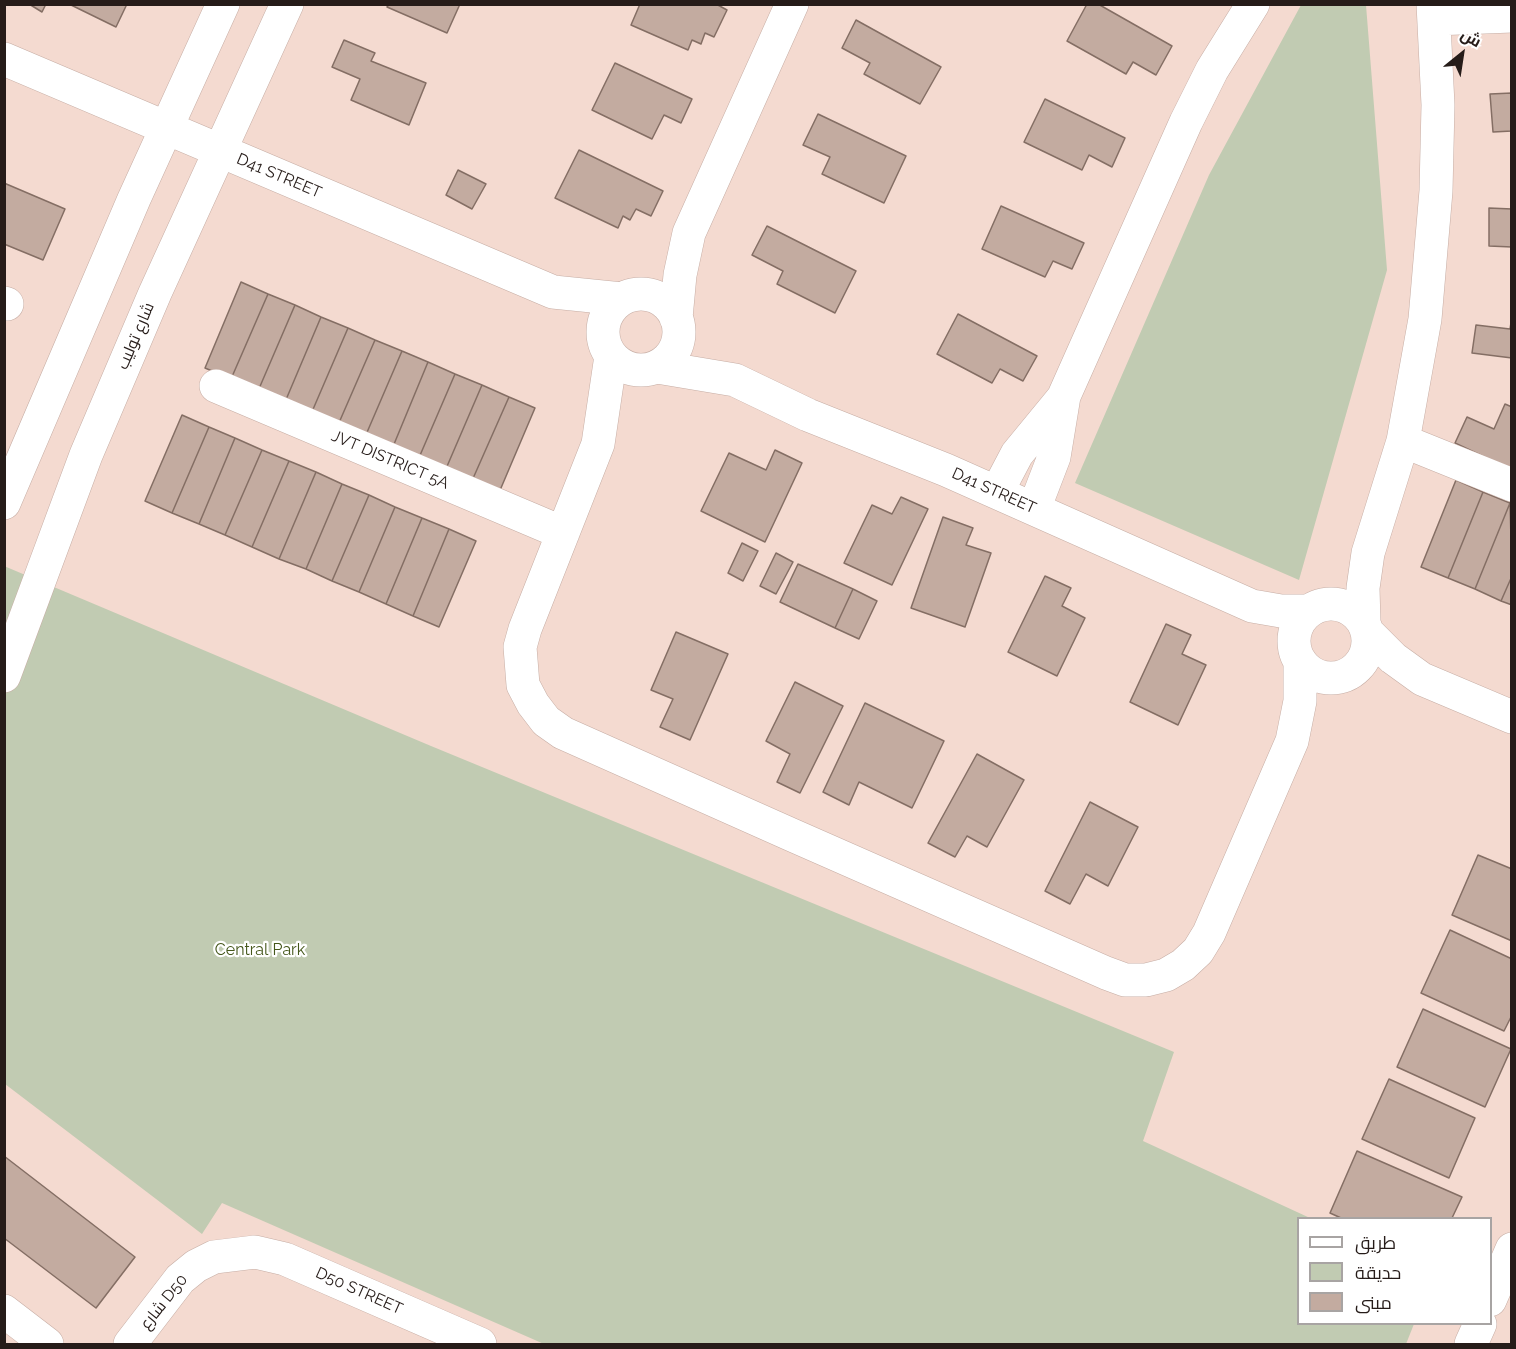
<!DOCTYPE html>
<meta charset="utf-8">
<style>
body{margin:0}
#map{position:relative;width:1516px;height:1349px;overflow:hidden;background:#f4dad0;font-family:Raleway,Cairo,sans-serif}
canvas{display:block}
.frame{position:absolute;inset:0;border:6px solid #261c19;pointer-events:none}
.legend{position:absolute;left:1297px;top:1217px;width:195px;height:108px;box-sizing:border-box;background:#fff;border:2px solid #a8a4a3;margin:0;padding:8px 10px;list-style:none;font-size:18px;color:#261c19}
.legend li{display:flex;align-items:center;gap:12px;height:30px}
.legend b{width:30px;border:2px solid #a8a4a3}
.north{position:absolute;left:1432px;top:24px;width:60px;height:60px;-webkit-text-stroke:4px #fff;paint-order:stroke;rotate:30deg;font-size:16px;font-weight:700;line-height:24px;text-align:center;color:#261c19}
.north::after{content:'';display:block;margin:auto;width:21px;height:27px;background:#261c19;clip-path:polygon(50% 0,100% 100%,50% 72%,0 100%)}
</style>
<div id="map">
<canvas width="1516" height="1349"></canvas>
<div class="frame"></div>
<ul class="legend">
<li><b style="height:8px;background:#fff"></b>طريق</li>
<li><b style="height:16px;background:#c1cbb2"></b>حديقة</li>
<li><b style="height:16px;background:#c3aba0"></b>مبنى</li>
</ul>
<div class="north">ش</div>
</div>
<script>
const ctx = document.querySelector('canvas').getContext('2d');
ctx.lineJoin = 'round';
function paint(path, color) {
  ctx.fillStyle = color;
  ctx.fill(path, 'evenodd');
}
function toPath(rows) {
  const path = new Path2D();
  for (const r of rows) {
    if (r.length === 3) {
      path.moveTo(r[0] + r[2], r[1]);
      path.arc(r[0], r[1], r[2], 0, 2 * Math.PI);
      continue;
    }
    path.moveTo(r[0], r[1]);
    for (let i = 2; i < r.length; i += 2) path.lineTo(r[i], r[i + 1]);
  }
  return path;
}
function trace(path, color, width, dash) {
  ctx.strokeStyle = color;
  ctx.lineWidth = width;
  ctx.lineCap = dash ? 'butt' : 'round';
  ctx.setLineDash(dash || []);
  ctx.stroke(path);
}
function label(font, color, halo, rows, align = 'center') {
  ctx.font = font + ' Raleway,Cairo,sans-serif';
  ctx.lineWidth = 4.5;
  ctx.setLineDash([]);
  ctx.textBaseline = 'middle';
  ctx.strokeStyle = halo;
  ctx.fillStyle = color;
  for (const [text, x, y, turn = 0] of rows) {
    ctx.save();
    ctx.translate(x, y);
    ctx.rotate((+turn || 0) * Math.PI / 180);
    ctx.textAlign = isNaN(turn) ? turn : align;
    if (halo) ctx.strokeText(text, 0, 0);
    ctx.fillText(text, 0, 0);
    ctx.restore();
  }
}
paint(toPath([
 [1301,5,1366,5,1387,270,1299,580,1075,483,1209,175],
 [4,566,431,746,1174,1052,1143,1141,1310,1218,1298,1218,1298,1324,1414,1324,1406,1344,544,1344,222,1203,202,1234,5,1084]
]), '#c1cbb2');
const building = toPath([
 [29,4,46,4,42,12,29,4],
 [69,4,127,4,116,27,69,4],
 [389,4,460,4,447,33,387,7,389,4],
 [640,4,716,4,727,10,714,37,705,33,701,44,692,40,688,50,631,25,640,4],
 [1087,4,1098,4,1172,46,1156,75,1133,62,1126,74,1067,41,1087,4],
 [856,20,941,67,920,104,864,74,870,63,842,48,856,20],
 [344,40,375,53,371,61,426,83,409,125,351,100,360,79,332,67,344,40],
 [615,63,692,99,681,123,664,115,652,139,592,110,615,63],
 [1512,93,1512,131,1493,132,1490,94,1512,93],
 [1045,99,1125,138,1112,167,1089,155,1082,170,1024,142,1045,99],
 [818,114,906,156,884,203,822,174,830,157,803,145,818,114],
 [579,150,663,191,651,216,636,209,630,220,623,216,618,228,555,198,579,150],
 [458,170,486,184,472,209,446,195,458,170],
 [4,183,65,209,43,260,4,244,4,183],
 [1001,206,1084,243,1072,269,1053,261,1045,277,982,249,1001,206],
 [1489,208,1512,209,1512,247,1489,246,1489,208],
 [767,226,856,271,835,313,777,284,783,271,752,255,767,226],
 [241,282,268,294,231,379,205,368,241,282],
 [268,294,295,305,258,391,231,379,268,294],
 [295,305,321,317,285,402,258,391,295,305],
 [958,314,1037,356,1023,381,1000,369,992,383,937,354,958,314],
 [1512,316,1512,358,1472,353,1476,325,1510,329,1512,316],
 [321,317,348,328,311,414,285,402,321,317],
 [348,328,375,340,338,425,311,414,348,328],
 [375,340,402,351,365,437,338,425,375,340],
 [402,351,428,362,392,449,365,437,402,351],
 [428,362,455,374,418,460,392,449,428,362],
 [455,374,482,385,445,471,418,460,455,374],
 [482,385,509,397,471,483,445,471,482,385],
 [509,397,535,408,498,495,471,483,509,397],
 [1505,404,1512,407,1512,470,1455,443,1467,417,1494,429,1505,404],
 [182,415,209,427,172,513,145,501,182,415],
 [209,427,235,438,199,524,172,513,209,427],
 [235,438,262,450,225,535,199,524,235,438],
 [262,450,289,461,252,547,225,535,262,450],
 [775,450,802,463,765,542,701,511,729,453,766,470,775,450],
 [289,461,316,472,279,559,252,547,289,461],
 [316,472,342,484,306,569,279,559,316,472],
 [1456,480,1483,492,1448,578,1421,567,1456,480],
 [342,484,369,495,332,581,306,569,342,484],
 [1483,492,1510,503,1475,589,1448,578,1483,492],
 [369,495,395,507,359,592,332,581,369,495],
 [901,497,928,509,892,585,844,563,872,505,892,514,901,497],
 [1510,503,1512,576,1501,601,1475,589,1510,503],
 [395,507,422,518,386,604,359,592,395,507],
 [943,517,973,528,966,545,991,553,965,627,911,608,943,517],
 [422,518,449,529,413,616,386,604,422,518],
 [449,529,476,541,439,627,413,616,449,529],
 [742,543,758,551,743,581,728,573,742,543],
 [776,553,793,562,776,594,760,586,776,553],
 [798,564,853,589,835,628,780,602,798,564],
 [1045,576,1071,588,1062,606,1085,618,1057,676,1008,652,1045,576],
 [1512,576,1512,605,1501,601,1512,576],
 [853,589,877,601,859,639,835,628,853,589],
 [1166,624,1191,635,1182,654,1206,665,1178,725,1130,702,1166,624],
 [676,632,728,654,690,740,660,727,673,699,651,690,676,632],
 [795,682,843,706,800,793,777,782,790,754,766,741,795,682],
 [865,703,944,741,912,808,859,782,849,805,823,792,865,703],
 [977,754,1024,780,987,847,967,836,955,857,928,843,977,754],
 [1090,802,1138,827,1108,886,1086,874,1070,904,1045,891,1090,802],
 [1478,855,1512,869,1512,941,1452,915,1478,855],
 [1450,930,1512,959,1512,1015,1504,1031,1421,993,1450,930],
 [1423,1009,1511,1049,1485,1107,1397,1067,1423,1009],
 [1389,1079,1475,1118,1449,1178,1362,1139,1389,1079],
 [1357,1151,1462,1197,1452,1218,1341,1218,1330,1213,1357,1151],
 [4,1156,135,1257,96,1308,4,1238,4,1156]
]);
paint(building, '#c3aba0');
trace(building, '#846e64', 1.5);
const minor = toPath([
 [1434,19,1512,16],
 [4,59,553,292,622,299],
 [641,332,38],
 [4,303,7,304],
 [676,318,680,275,689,233,792,4],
 [611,356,598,444,525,629,520,647,523,685,533,704,546,721,563,733,792,835,1106,973,1125,980,1146,980,1166,975,1183,965,1198,951,1209,933,1292,741,1300,701,1300,661],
 [657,367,735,380,808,415,946,470,1252,606,1281,611,1309,611],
 [216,386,563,533],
 [1403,441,1512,485],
 [997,492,1017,454,1063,398],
 [4,503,134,199,223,4],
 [1034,509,1054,457,1064,396,1186,122,1212,70,1253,4],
 [1331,641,37],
 [1364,623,1363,588,1368,553,1403,441,1425,319,1436,191,1438,105,1433,4],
 [1368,633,1393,658,1422,679,1512,717],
 [4,676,86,455,155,293,287,4],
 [1490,1300,1512,1249],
 [4,1311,47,1344],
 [130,1344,180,1279,196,1266,214,1257,255,1252,285,1259,480,1344],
 [1471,1344,1480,1324]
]);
trace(minor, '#c6ada4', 34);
trace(minor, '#fff', 33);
label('16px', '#261c19', '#fff', [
 ["D41 STREET",279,176,23],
 ["شارع توليب",136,336,-67],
 ["JVT DISTRICT 5A",390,460,23],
 ["D41 STREET",994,491,24],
 ["D50 STREET",359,1291,24],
 ["شارع D50",164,1302,-51]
]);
label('16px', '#45571b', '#fff', [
 ["Central Park",260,950]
]);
</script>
